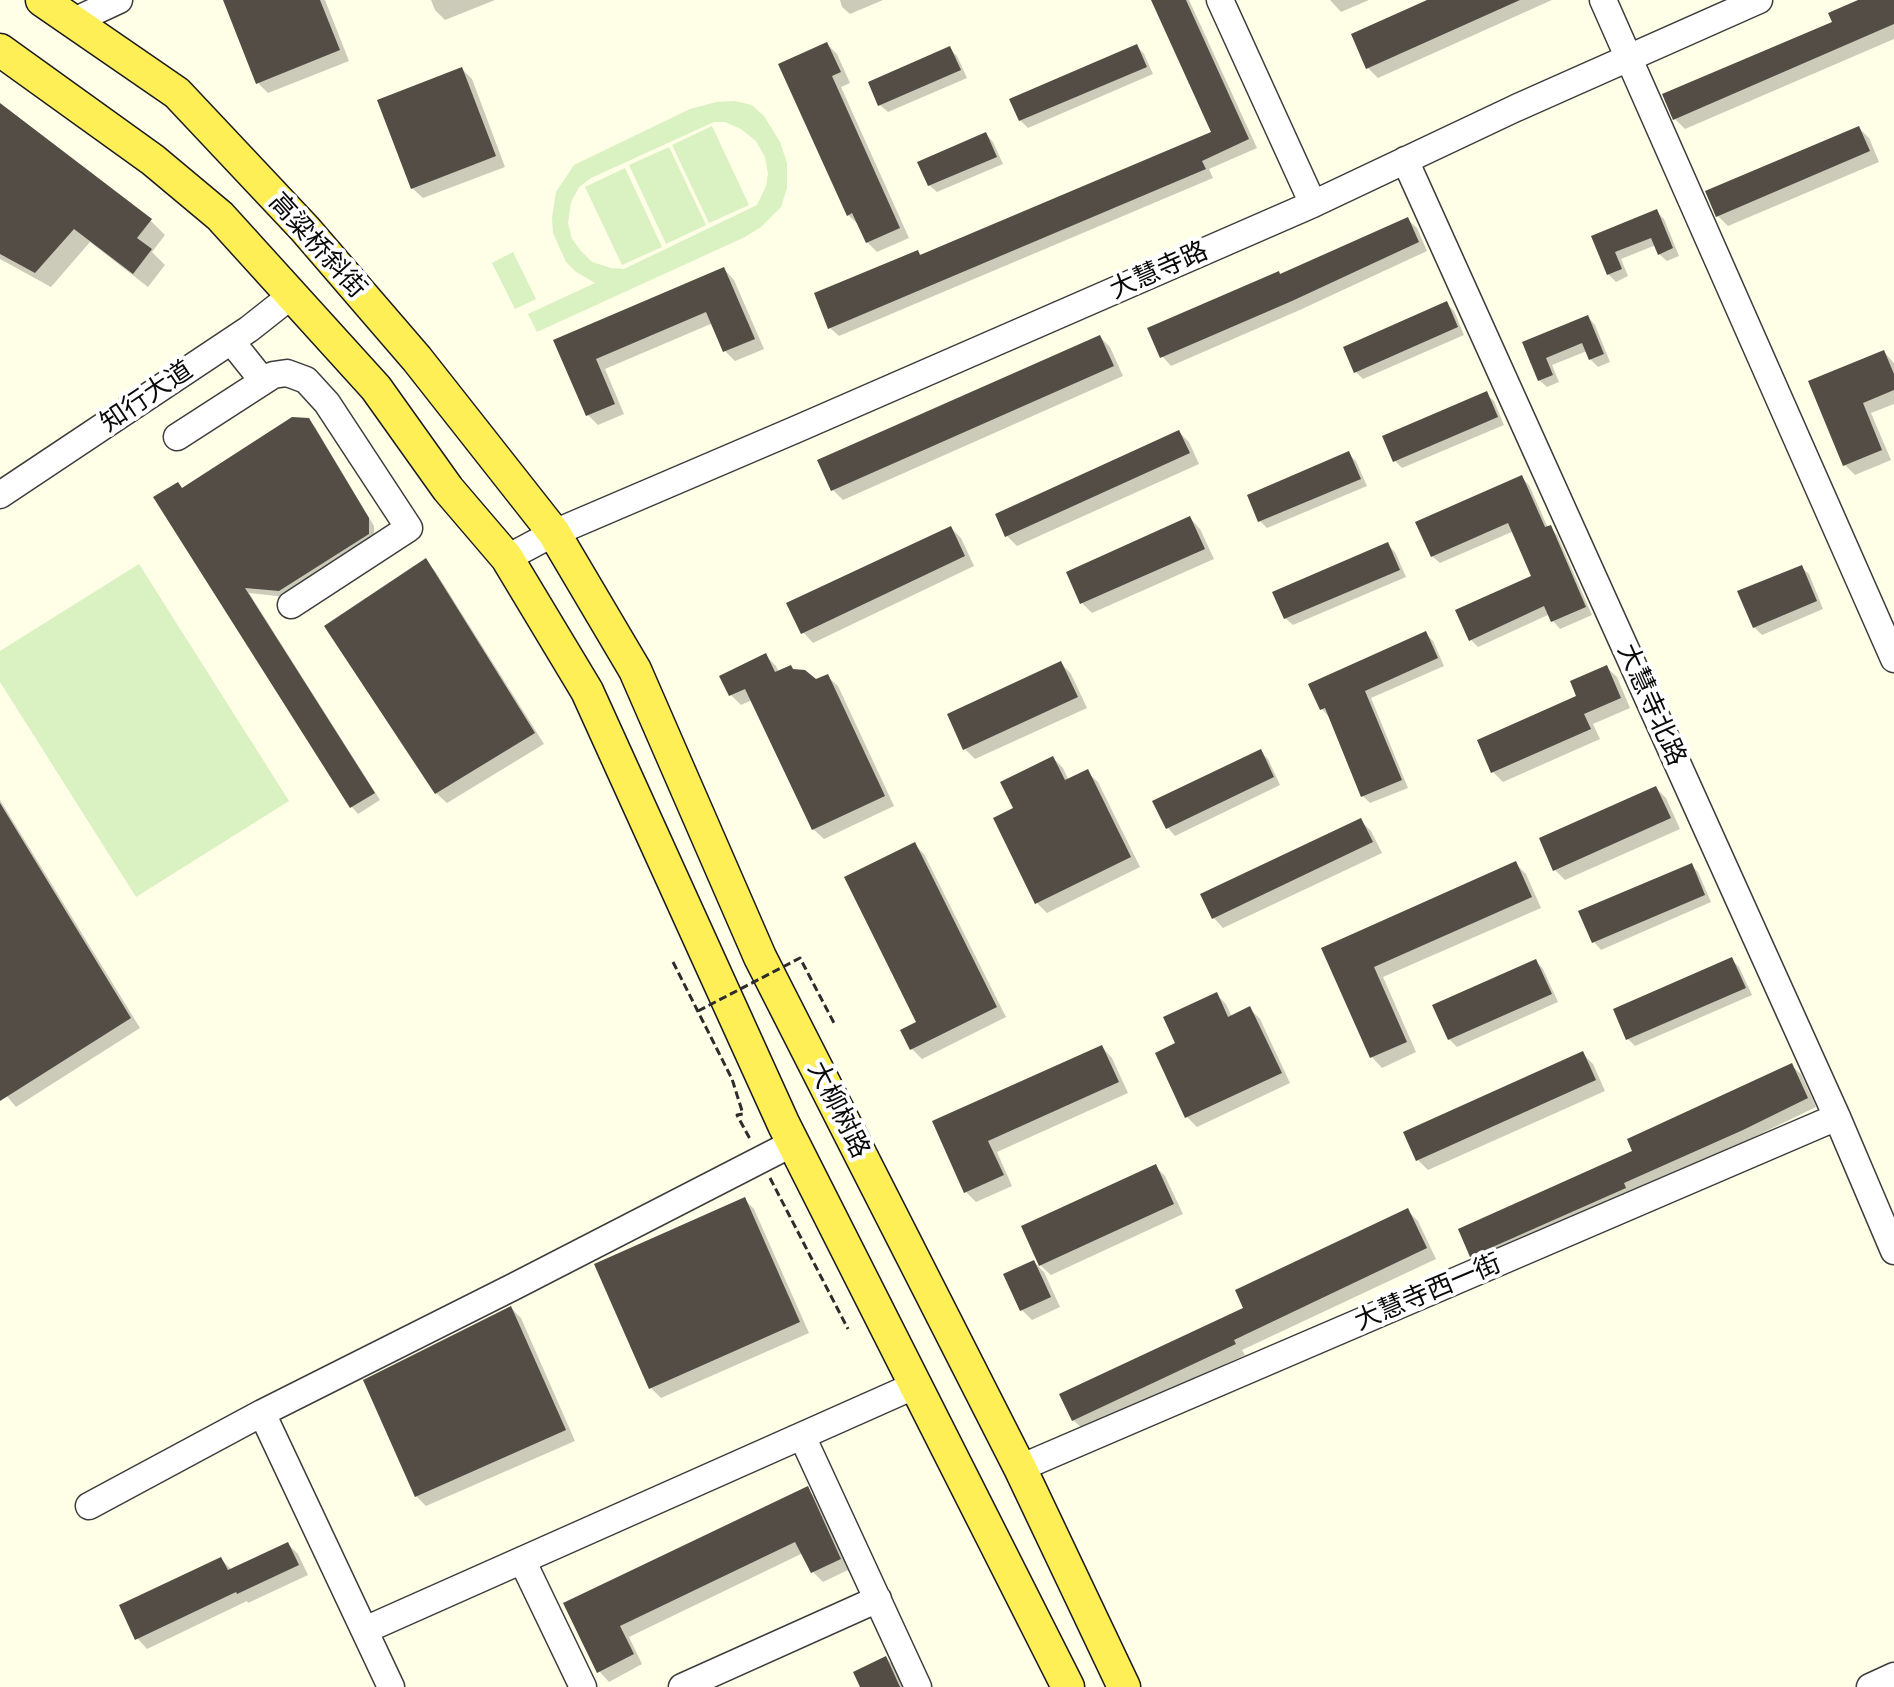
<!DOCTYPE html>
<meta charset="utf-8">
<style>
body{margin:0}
canvas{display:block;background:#fffee7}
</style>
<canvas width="1894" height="1687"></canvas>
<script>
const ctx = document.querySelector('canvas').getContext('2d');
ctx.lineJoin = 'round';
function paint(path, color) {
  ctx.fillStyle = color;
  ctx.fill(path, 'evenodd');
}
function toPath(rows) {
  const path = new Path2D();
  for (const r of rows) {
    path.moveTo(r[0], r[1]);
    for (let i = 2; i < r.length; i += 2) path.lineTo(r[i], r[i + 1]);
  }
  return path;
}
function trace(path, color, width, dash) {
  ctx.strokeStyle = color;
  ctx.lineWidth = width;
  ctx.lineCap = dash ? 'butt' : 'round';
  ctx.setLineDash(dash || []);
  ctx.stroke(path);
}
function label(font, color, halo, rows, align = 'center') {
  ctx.font = font + ' Merriweather,"Noto Sans SC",serif';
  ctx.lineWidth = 8;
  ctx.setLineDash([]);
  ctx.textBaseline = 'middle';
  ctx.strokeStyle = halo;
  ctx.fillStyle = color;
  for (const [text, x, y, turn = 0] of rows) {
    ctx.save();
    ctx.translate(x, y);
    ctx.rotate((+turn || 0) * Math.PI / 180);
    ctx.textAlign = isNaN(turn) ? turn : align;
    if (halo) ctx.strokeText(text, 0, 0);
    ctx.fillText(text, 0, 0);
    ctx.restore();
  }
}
paint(toPath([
 [735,101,752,105,764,116,780,142,787,163,787,188,781,207,761,227,745,237,537,332,528,314,595,283,576,272,566,262,553,233,552,218,556,192,574,165,690,109,716,102],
 [714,122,725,122,741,129,756,141,765,157,768,174,766,186,757,205,624,269,611,268,592,262,581,251,572,239,568,223,571,202,579,187,591,178],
 [712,126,749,205,709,223,672,145],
 [669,147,706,225,666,244,629,165],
 [625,168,662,247,622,265,585,187],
 [513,252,536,299,515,309,492,263],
 [139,564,289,801,136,897,0,682,0,651]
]), '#daf1c1');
paint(toPath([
 [225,0,325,0,349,61,268,93,258,83],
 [431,0,495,0,445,20,435,10],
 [840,0,883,0,850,14,842,7],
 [1153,0,1189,0,1257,148,1209,169,1213,178,839,336,830,328,918,252,922,256,1214,133],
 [1330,0,1369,0,1341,12],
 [1432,0,1552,0,1378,78,1368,68],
 [1863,0,1894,0,1894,39,1685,129,1675,119,1834,24],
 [827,44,837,54,850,83,841,87,909,238,877,252,867,242,859,225,848,215],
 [1137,46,1144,54,1153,74,1028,128,1020,120],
 [950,49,957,56,967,78,888,112,880,105],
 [462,69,472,79,505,167,423,198,412,188],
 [0,106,150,220,165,235,152,252,165,265,148,287,90,242,51,287,0,259],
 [1859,128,1869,138,1879,162,1728,226,1718,216],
 [986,134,993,142,1003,164,937,192,929,185],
 [1657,212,1664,219,1679,256,1667,261,1659,254,1656,245,1621,259,1628,276,1616,282,1608,274,1594,237],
 [1407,219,1417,228,1427,251,1302,309,1171,366,1162,356,1281,276],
 [724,269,734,280,764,349,735,361,725,351,713,323,605,369,624,414,598,425,588,415,556,341],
 [1446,303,1454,311,1464,335,1363,379,1356,372],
 [1588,317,1595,325,1610,362,1598,367,1590,359,1587,351,1552,365,1559,382,1547,387,1539,380,1524,343],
 [1100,337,1110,347,1123,376,843,500,833,490],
 [1884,352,1894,363,1894,404,1871,413,1891,460,1855,475,1845,465,1811,382],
 [1486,394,1494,401,1504,425,1402,468,1395,461],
 [308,420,315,427,374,526,374,541,286,597,249,593,380,800,358,814,352,807,156,498,183,490],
 [1179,432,1189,442,1199,464,1017,546,1007,536],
 [1349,454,1356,461,1367,486,1267,528,1260,521],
 [1522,478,1529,485,1548,528,1550,527,1557,535,1592,615,1560,629,1553,621,1550,614,1478,647,1471,640,1534,577,1514,531,1440,563,1432,556],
 [1190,518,1200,529,1214,559,1092,613,1082,603,1068,573],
 [951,528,961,538,974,566,813,643,803,632],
 [1388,545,1395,552,1406,577,1293,625,1285,618],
 [425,561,435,571,544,744,447,803,436,793],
 [1801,567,1809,574,1823,609,1762,635,1754,627],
 [1426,634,1433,641,1444,666,1371,698,1408,788,1370,803,1363,796,1329,717,1322,709,1311,685],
 [766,656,776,666,779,673,795,671,816,681,827,676,838,686,894,806,824,839,813,829,752,700,741,705,731,695],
 [1061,663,1071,674,1087,708,975,759,965,749],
 [1606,667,1617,677,1630,708,1593,724,1600,739,1503,782,1493,772,1579,697],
 [1260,751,1268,759,1280,785,1175,836,1168,828],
 [1053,758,1063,768,1069,781,1087,772,1098,782,1140,867,1047,913,1037,903,1016,809],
 [1656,788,1666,798,1680,829,1565,880,1555,870],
 [0,800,140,1028,16,1107,0,1088],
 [1361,821,1371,831,1382,853,1223,928,1213,917],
 [914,844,924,854,1006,1017,922,1059,912,1049,919,1023],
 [1516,864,1526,874,1541,908,1383,977,1416,1052,1382,1068,1372,1057,1324,949],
 [1691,865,1698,872,1711,902,1601,950,1594,942],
 [1732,960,1739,967,1752,995,1635,1046,1628,1039],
 [1536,961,1543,969,1558,1002,1457,1047,1449,1039],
 [1216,994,1226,1004,1232,1017,1250,1009,1260,1019,1290,1083,1197,1127,1187,1117,1178,1044],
 [1102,1047,1112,1058,1128,1093,997,1152,1012,1186,976,1202,966,1192,935,1122],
 [1583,1054,1593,1064,1605,1091,1428,1170,1418,1160],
 [1792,1066,1801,1074,1816,1107,1752,1138,1631,1192,1481,1265,1472,1256,1635,1152],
 [1155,1166,1165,1176,1183,1214,1051,1275,1041,1266,1023,1227],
 [744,1199,754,1209,809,1333,661,1398,651,1388],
 [1408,1211,1418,1221,1436,1259,1242,1350,1245,1355,1084,1430,1073,1420,1246,1309],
 [1034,1262,1044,1272,1060,1307,1032,1320,1022,1310],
 [511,1308,521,1318,575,1441,426,1506,416,1496],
 [807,1489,817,1499,850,1569,823,1582,813,1572,803,1553,629,1637,642,1664,609,1682,599,1671,565,1604],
 [288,1544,298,1554,308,1575,248,1603,247,1601,147,1649,137,1638,221,1559,232,1570],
 [886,1658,896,1668,904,1687,862,1687]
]), '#0003');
paint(toPath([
 [223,0,320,0,340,50,256,84],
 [1151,0,1186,0,1249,139,1202,161,1206,169,828,329,814,293,918,250,920,255,1211,132],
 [1427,0,1520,0,1366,69,1351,34],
 [1858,0,1894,0,1894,24,1673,120,1662,94,1832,22,1828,13],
 [827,42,841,72,832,76,900,228,866,243,852,213,847,216,778,64],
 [1137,44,1147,67,1019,121,1009,99],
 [950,46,961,70,878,106,868,82],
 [462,67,496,156,411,189,377,100],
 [0,103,152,219,137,238,152,249,133,274,74,229,35,273,0,254],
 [1859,126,1870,151,1716,217,1705,191],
 [986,132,997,157,928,186,917,162],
 [1657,209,1673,248,1658,255,1651,238,1615,252,1622,269,1607,275,1591,236],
 [1408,217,1419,242,1292,301,1160,358,1147,328,1279,271,1280,274],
 [724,267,755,339,723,352,706,312,596,359,615,404,586,416,553,340],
 [1447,301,1458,327,1354,373,1343,347],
 [1588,315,1604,354,1589,360,1582,343,1546,358,1553,375,1538,381,1522,342],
 [1100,335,1114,366,831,491,817,460],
 [1884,350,1894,374,1894,390,1863,403,1882,450,1843,466,1808,381],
 [1487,391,1498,417,1393,462,1382,436],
 [292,417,309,418,369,518,369,534,279,591,245,588,375,793,350,808,153,497,178,482,182,488],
 [1179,430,1190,453,1005,537,995,514],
 [1349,451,1361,479,1258,522,1247,495],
 [1522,475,1545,527,1551,525,1586,607,1551,622,1544,606,1469,641,1455,610,1531,576,1508,523,1431,557,1415,522],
 [1190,516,1205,549,1080,604,1066,572],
 [951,526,965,556,801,634,786,603],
 [1388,542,1400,570,1284,619,1272,592],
 [426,558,535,733,435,794,324,626],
 [1802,565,1817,601,1753,628,1737,591],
 [1426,631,1438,658,1365,691,1402,780,1361,797,1325,708,1320,710,1308,684],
 [766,653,775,672,791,665,793,669,805,670,816,679,828,674,885,796,812,830,745,689,729,696,719,676],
 [1061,661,1078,697,963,750,947,714],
 [1607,665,1621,698,1584,714,1591,729,1491,773,1477,740,1576,696,1570,681],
 [1261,749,1274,777,1166,829,1152,801],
 [1053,756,1065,780,1088,769,1131,857,1035,904,993,818,1013,808,1000,782],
 [1656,786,1671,818,1553,871,1539,838],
 [0,803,131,1018,0,1101],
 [1361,818,1373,842,1212,919,1200,894],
 [915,842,997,1007,910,1050,900,1030,916,1022,844,877],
 [1516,861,1532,897,1374,967,1407,1042,1370,1058,1321,948],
 [1692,863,1705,895,1592,943,1578,911],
 [1732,957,1746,988,1626,1040,1613,1009],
 [1536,959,1552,994,1448,1040,1432,1005],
 [1217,992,1228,1017,1250,1006,1282,1073,1185,1118,1155,1053,1175,1043,1163,1017],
 [1102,1045,1119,1082,988,1141,1004,1175,964,1193,932,1121],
 [1583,1051,1596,1080,1416,1161,1403,1132],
 [1792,1063,1808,1098,1743,1130,1624,1183,1626,1188,1470,1257,1458,1229,1632,1151,1627,1139],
 [1156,1164,1174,1204,1039,1266,1021,1226],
 [745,1197,800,1322,649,1389,594,1264],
 [1408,1208,1427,1248,1234,1340,1236,1344,1072,1421,1059,1394,1243,1308,1235,1290],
 [1034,1260,1051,1297,1020,1311,1003,1274],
 [511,1306,566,1430,415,1497,363,1380],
 [808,1486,841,1559,811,1573,795,1542,620,1626,634,1654,597,1673,563,1603],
 [288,1542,299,1565,237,1594,236,1592,135,1640,119,1605,221,1557,228,1570],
 [886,1656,900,1687,860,1687,853,1672]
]), '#534d46');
const minor = toPath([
 [1220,0,1313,204],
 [1603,0,1894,659],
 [74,21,119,0],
 [1405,160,1837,1117,1894,1251],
 [231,341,263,381],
 [177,437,273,375,287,373,306,380,327,403,409,528,291,605],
 [0,495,249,329,292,295],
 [507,558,554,533,797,429,1313,204,1516,108,1759,0],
 [262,1413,391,1687],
 [802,1436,918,1687],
 [1020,1468,1837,1117],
 [89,1506,262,1413,513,1287,793,1143],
 [522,1560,583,1687],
 [365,1630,916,1385],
 [682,1687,878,1599],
 [1870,1687,1894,1676]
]);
const major = toPath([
 [42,0,177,93,305,229,417,359,554,533,635,670,760,957,1020,1468,1124,1687],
 [0,50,153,160,220,216,376,388,448,489,507,558,587,691,784,1125,1068,1687]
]);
trace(minor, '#3d3d3d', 29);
trace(major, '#1b1b1b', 35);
trace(toPath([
 [673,962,732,1079,743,1114,737,1115,750,1139],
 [770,1178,848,1329]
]), '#2c2c2c', 3, [8, 4]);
trace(minor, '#fff', 26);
trace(major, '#ffef57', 32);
trace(toPath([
 [698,1011,800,958,834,1023]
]), '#2c2c2c', 3, [8, 4]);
label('26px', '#0a0a0a', '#fff', [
 ["高粱桥斜街",317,246,48],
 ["大慧寺路",1159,271,-24],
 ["知行大道",147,397,-34],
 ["大慧寺北路",1651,705,66],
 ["大柳树路",838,1110,63],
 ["大慧寺西一街",1428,1293,-23]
]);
</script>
